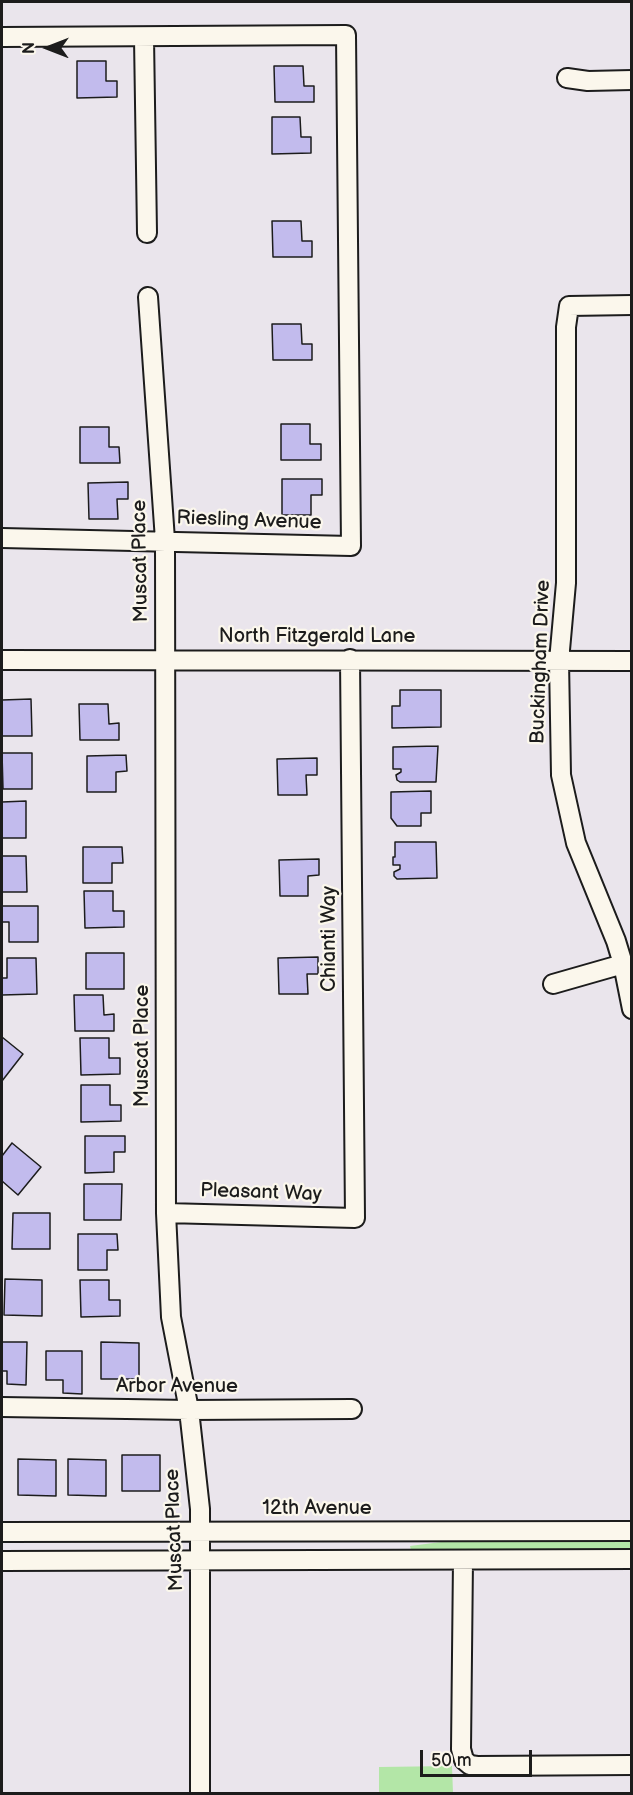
<!DOCTYPE html>
<style>
body{margin:0}
#map{position:relative;width:633px;height:1795px;overflow:hidden;background:#eae5ec;font-family:"Balsamiq Sans",sans-serif}
canvas{display:block}
.frame{position:absolute;inset:0;border:3px solid #1c1c1c;pointer-events:none}
.north{position:absolute;left:18px;top:18px;width:60px;height:60px;-webkit-text-stroke:4px #fbf7ec;paint-order:stroke;rotate:270deg;font-size:16px;font-weight:700;line-height:24px;text-align:center;color:#1c1c1c}
.north::after{content:'';display:block;margin:auto;width:21px;height:27px;background:#1c1c1c;clip-path:polygon(50% 0,100% 100%,50% 72%,0 100%)}
.scale{position:absolute;left:420px;top:1750px;width:112px;height:27px;box-sizing:border-box;border:3px solid #1c1c1c;border-top:0;padding-left:8px;font-size:18px;line-height:21px;white-space:nowrap;color:#1c1c1c;-webkit-text-stroke:4px #fbf7ec;paint-order:stroke}
</style>
<div id="map">
<canvas width="633" height="1795"></canvas>
<div class="frame"></div>
<div class="north">N</div>
<div class="scale">50 m</div>
</div>
<script>
const ctx = document.querySelector('canvas').getContext('2d');
ctx.lineJoin = 'round';
function paint(path, color) {
  ctx.fillStyle = color;
  ctx.fill(path, 'evenodd');
}
function toPath(rows) {
  const path = new Path2D();
  for (const r of rows) {
    path.moveTo(r[0], r[1]);
    for (let i = 2; i < r.length; i += 2) path.lineTo(r[i], r[i + 1]);
  }
  return path;
}
function trace(path, color, width, dash) {
  ctx.strokeStyle = color;
  ctx.lineWidth = width;
  ctx.lineCap = dash ? 'butt' : 'round';
  ctx.setLineDash(dash || []);
  ctx.stroke(path);
}
function label(font, color, halo, rows, align = 'center') {
  ctx.font = font + ' "Balsamiq Sans",sans-serif';
  ctx.lineWidth = 4.5;
  ctx.setLineDash([]);
  ctx.textBaseline = 'middle';
  ctx.strokeStyle = halo;
  ctx.fillStyle = color;
  for (const [text, x, y, turn = 0] of rows) {
    ctx.save();
    ctx.translate(x, y);
    ctx.rotate((+turn || 0) * Math.PI / 180);
    ctx.textAlign = isNaN(turn) ? turn : align;
    if (halo) ctx.strokeText(text, 0, 0);
    ctx.fillText(text, 0, 0);
    ctx.restore();
  }
}
paint(toPath([
 [632,1540,631,1552,411,1550,410,1546,441,1542],
 [452,1766,453,1793,379,1793,379,1767]
]), '#b3e6a7');
const building = toPath([
 [77,61,106,61,106,81,117,81,117,97,77,98,77,61],
 [274,66,303,66,304,86,314,86,314,102,275,102,274,66],
 [272,117,300,117,301,137,311,137,311,153,272,154,272,117],
 [272,221,301,221,302,241,312,241,312,257,273,257,272,221],
 [272,324,301,324,302,344,312,344,312,360,273,360,272,324],
 [281,424,310,424,310,444,321,444,321,460,281,460,281,424],
 [80,427,109,427,109,447,119,447,120,463,80,463,80,427],
 [282,479,322,479,322,495,311,495,311,515,282,515,282,479],
 [128,482,128,499,117,499,118,519,89,519,88,483,128,482],
 [400,690,441,690,441,727,392,728,392,706,400,706,400,690],
 [31,699,32,736,2,736,2,700,31,699],
 [79,704,108,704,109,724,119,723,119,740,80,740,79,704],
 [438,746,436,782,400,782,397,780,396,775,401,772,401,769,393,769,393,747,438,746],
 [2,753,32,753,32,789,3,789,2,753],
 [126,755,127,771,116,772,116,792,87,792,87,756,126,755],
 [317,758,317,775,306,775,307,795,278,795,277,759,317,758],
 [431,791,431,813,421,813,421,826,397,826,391,818,391,792,431,791],
 [26,801,26,838,2,838,2,802,26,801],
 [395,842,436,842,437,878,397,879,394,876,394,872,400,869,400,865,393,865,393,857,395,857,395,842],
 [83,847,122,847,123,863,112,863,112,883,83,883,83,847],
 [2,856,26,856,27,892,2,892,2,856],
 [319,859,319,875,308,876,308,896,280,896,279,860,319,859],
 [84,891,113,891,113,911,124,911,124,927,85,928,84,891],
 [2,906,38,906,38,942,9,942,9,922,2,922,2,906],
 [86,953,124,953,124,989,86,989,86,953],
 [318,957,318,974,307,974,308,994,279,994,278,958,318,957],
 [7,958,36,958,37,994,2,995,2,978,7,978,7,958],
 [74,995,103,995,104,1015,114,1014,114,1031,75,1031,74,995],
 [2,1037,23,1054,2,1081,2,1037],
 [80,1038,109,1038,109,1058,120,1058,120,1074,81,1075,80,1038],
 [81,1085,110,1085,110,1105,121,1105,121,1121,81,1122,81,1085],
 [85,1136,125,1136,125,1152,114,1152,114,1172,85,1173,85,1136],
 [12,1143,41,1167,18,1195,2,1181,2,1156,12,1143],
 [84,1184,122,1184,121,1220,84,1220,84,1184],
 [13,1213,50,1213,50,1249,12,1249,13,1213],
 [78,1234,117,1234,118,1250,107,1250,107,1270,78,1270,78,1234],
 [5,1279,42,1280,42,1316,4,1315,5,1279],
 [80,1280,109,1280,109,1300,120,1300,120,1316,81,1317,80,1280],
 [2,1342,27,1342,26,1385,7,1384,7,1371,2,1371,2,1342],
 [101,1342,139,1343,139,1379,101,1379,101,1342],
 [46,1351,82,1351,82,1394,63,1393,63,1380,46,1380,46,1351],
 [122,1455,160,1455,160,1491,122,1491,122,1455],
 [18,1459,56,1460,56,1496,18,1495,18,1459],
 [68,1459,106,1460,106,1496,68,1495,68,1459]
]);
paint(building, '#c2bbed');
trace(building, '#1c1c1c', 1.5);
const minor = toPath([
 [2,37,346,35,351,546,2,538],
 [144,38,147,233],
 [567,78,588,81,632,80],
 [148,297,165,540,166,1213,171,1317,189,1410,200,1509,200,1794],
 [632,305,569,306,566,327,566,583,559,661,561,775,576,843,616,941,623,964,632,1009],
 [2,660,632,661],
 [553,984,623,964],
 [166,1213,355,1218,350,659],
 [2,1407,189,1410,352,1409],
 [2,1532,632,1531],
 [463,1560,461,1749,464,1760,470,1765,477,1766,632,1765],
 [2,1561,632,1559]
]);
trace(minor, '#1c1c1c', 22);
trace(minor, '#fbf7ec', 18);
label('20px', '#1c1c1c', '#fbf7ec', [
 ["Riesling Avenue",249,521,2],
 ["Muscat Place",141,561,-91],
 ["North Fitzgerald Lane",317,637],
 ["Buckingham Drive",541,662,-88],
 ["Chianti Way",330,939,-90],
 ["Muscat Place",143,1046,-90],
 ["Pleasant Way",261,1193,2],
 ["Arbor Avenue",177,1387],
 ["12th Avenue",317,1509],
 ["Muscat Place",175,1530,-92]
]);
</script>
